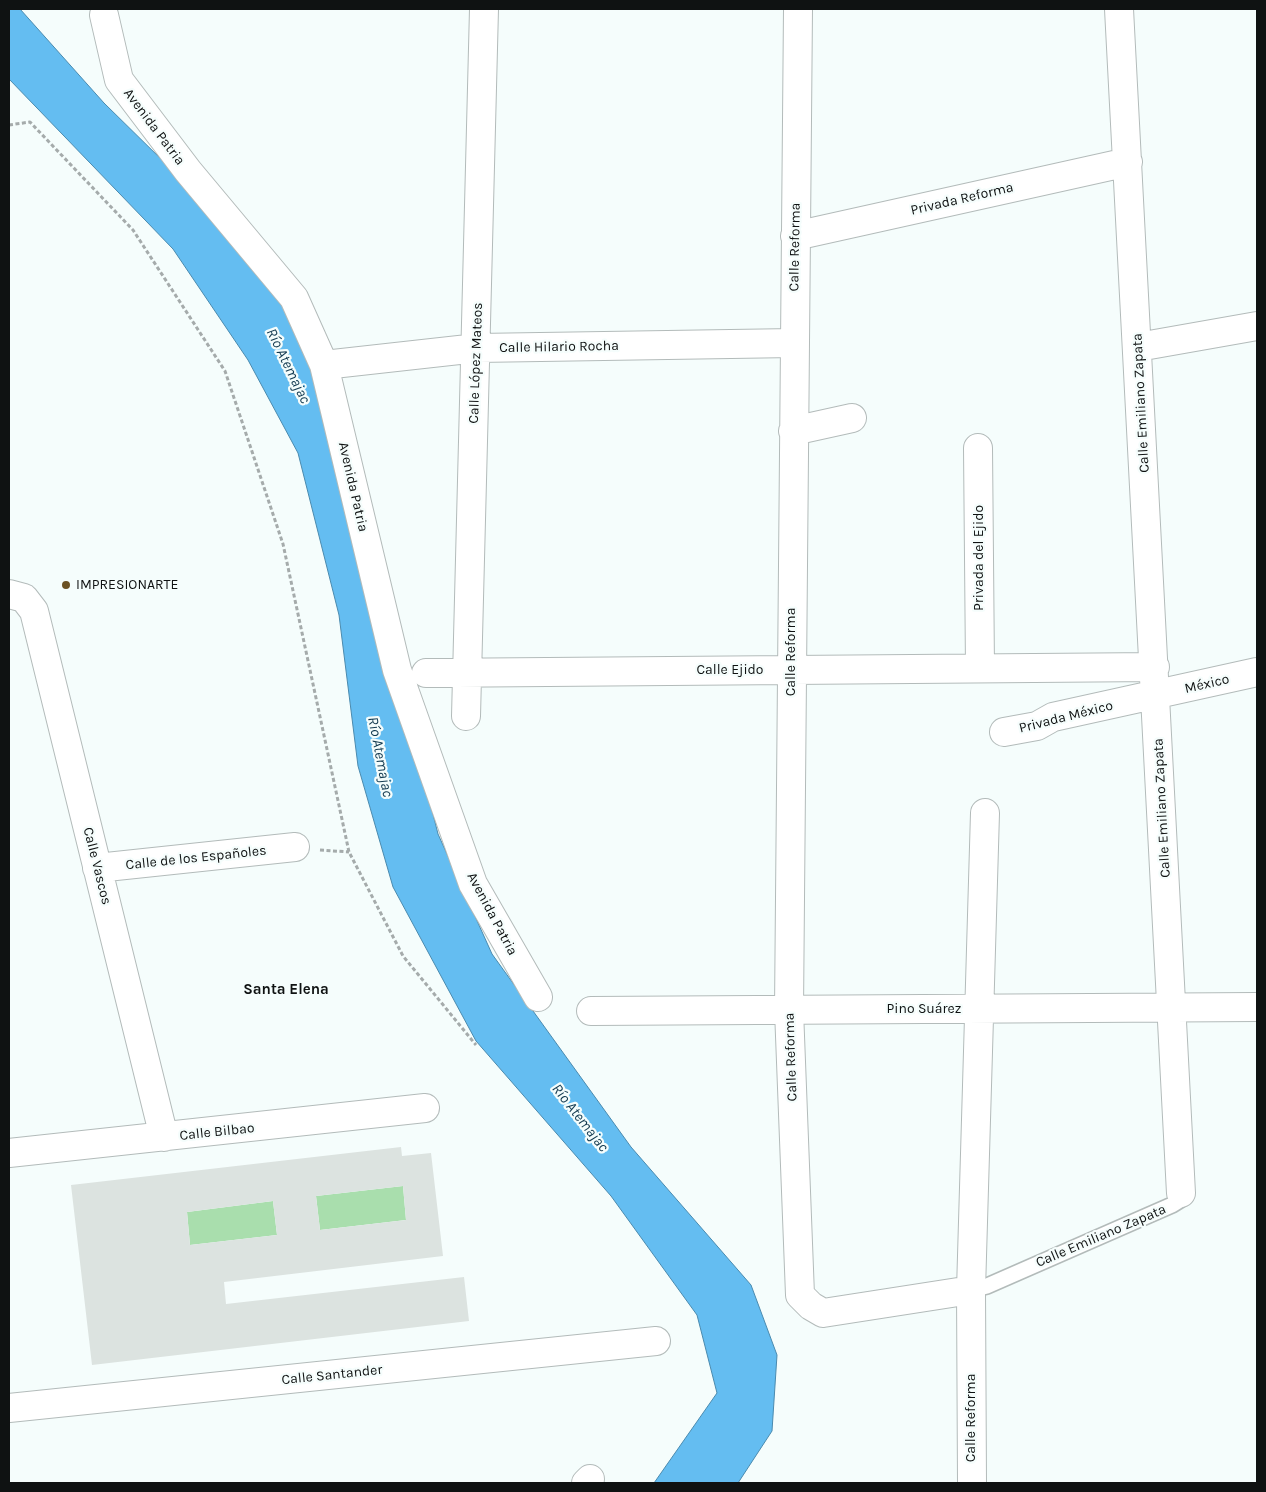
<!DOCTYPE html>
<meta charset="utf-8">
<style>
body{margin:0}
#map{position:relative;width:1266px;height:1492px;overflow:hidden;background:#f5fdfc;font-family:Karla,sans-serif}
canvas{display:block}
.frame{position:absolute;inset:0;border:10px solid #0f1212;pointer-events:none}
</style>
<div id="map">
<canvas width="1266" height="1492"></canvas>
<div class="frame"></div>
</div>
<script>
const ctx = document.querySelector('canvas').getContext('2d');
ctx.lineJoin = 'round';
function paint(path, color) {
  ctx.fillStyle = color;
  ctx.fill(path, 'evenodd');
}
function toPath(rows) {
  const path = new Path2D();
  for (const r of rows) {
    path.moveTo(r[0], r[1]);
    for (let i = 2; i < r.length; i += 2) path.lineTo(r[i], r[i + 1]);
  }
  return path;
}
function trace(path, color, width, dash) {
  ctx.strokeStyle = color;
  ctx.lineWidth = width;
  ctx.lineCap = dash ? 'butt' : 'round';
  ctx.setLineDash(dash || []);
  ctx.stroke(path);
}
function label(font, color, halo, rows, align = 'center') {
  ctx.font = font + ' Karla,sans-serif';
  ctx.lineWidth = 4.5;
  ctx.setLineDash([]);
  ctx.textBaseline = 'middle';
  ctx.strokeStyle = halo;
  ctx.fillStyle = color;
  for (const [text, x, y, turn = 0] of rows) {
    ctx.save();
    ctx.translate(x, y);
    ctx.rotate((+turn || 0) * Math.PI / 180);
    ctx.textAlign = isNaN(turn) ? turn : align;
    if (halo) ctx.strokeText(text, 0, 0);
    ctx.fillText(text, 0, 0);
    ctx.restore();
  }
}
paint(toPath([
 [403,1186,406,1220,320,1230,316,1196],
 [273,1201,277,1235,190,1245,187,1212]
]), '#a9dead');
const water = toPath([
 [9,9,20,9,104,103,224,221,290,299,322,371,438,834,492,954,631,1147,751,1285,777,1355,772,1431,738,1483,654,1483,717,1393,697,1315,611,1196,476,1041,393,887,358,766,339,615,298,453,248,360,173,249,9,79,9,9]
]);
paint(water, '#64bdf1');
trace(water, '#4a8aae', 1);
paint(toPath([
 [401,1147,402,1156,431,1153,443,1256,224,1282,226,1304,464,1277,469,1321,92,1365,71,1185],
 [403,1186,406,1220,320,1230,316,1196],
 [273,1201,277,1235,190,1245,187,1212]
]), '#dce3e0');
const lane = toPath([
 [971,1290,987,1286,1172,1205,1180,1200,1181,1193]
]);
const street = toPath([
 [798,9,789,1010,800,1295,811,1306,823,1313,971,1290],
 [1119,9,1181,1193],
 [104,15,119,80,188,171,294,298,324,365,397,670,473,884,538,997],
 [795,236,1128,162],
 [1138,347,1257,326],
 [324,365,477,348,794,343],
 [793,431,852,418],
 [978,448,980,668],
 [9,594,24,598,34,611,164,1137],
 [426,673,1155,667],
 [466,716,484,9],
 [1004,732,1037,726,1053,717,1257,672],
 [97,868,295,847],
 [591,1011,1257,1007],
 [9,1153,425,1108],
 [9,1408,656,1341],
 [586,1483,590,1479],
 [972,1483,971,1290,985,813]
]);
trace(lane, '#b3bbba', 18);
trace(street, '#b3bbba', 30);
trace(toPath([
 [9,125,30,122,133,230,225,371,283,544,349,852,403,956,476,1045],
 [320,850,349,852]
]), '#a5abab', 3, [4, 2.5]);
trace(lane, '#fff', 15);
trace(street, '#fff', 28);
for (const [x, y, r, color] of [
 [66,585,5,"#6b5123"]
]) {
  const dot = new Path2D();
  dot.arc(x, y, r, 0, 2 * Math.PI);
  ctx.fillStyle = color;
  ctx.fill(dot);
  trace(dot, '#f5fdfc', 2);
}
label('14px', '#0f1212', '#f5fdfc', [
 ["Avenida Patria",154,127,53],
 ["Privada Reforma",962,199,-13],
 ["Calle Reforma",795,247,-89],
 ["Calle Hilario Rocha",559,347,-1],
 ["Calle López Mateos",476,363,-88],
 ["Calle Emiliano Zapata",1141,403,-93],
 ["Avenida Patria",353,487,77],
 ["Privada del Ejido",979,558,-90],
 ["Calle Reforma",791,652,-90],
 ["Calle Ejido",730,670],
 ["México",1207,684,-13],
 ["Privada México",1066,717,-14],
 ["Calle Emiliano Zapata",1162,808,-93],
 ["Calle de los Españoles",196,858,-6],
 ["Calle Vascos",97,866,76],
 ["Avenida Patria",492,914,62],
 ["Pino Suárez",924,1009],
 ["Calle Reforma",791,1057,-92],
 ["Calle Bilbao",217,1132,-6],
 ["Calle Emiliano Zapata",1101,1236,-23],
 ["Calle Santander",332,1375,-6],
 ["Calle Reforma",971,1418,-90]
]);
label('14px', '#0f1212', '#f5fdfc', [
 ["IMPRESIONARTE",76,585]
], 'left');
label('italic 15px', '#12394f', '#f5fdfc', [
 ["Río Atemajac",288,366,64],
 ["Río Atemajac",380,757,79],
 ["Río Atemajac",580,1118,52]
]);
label('bold 15px', '#0f1212', '#f5fdfc', [
 ["Santa Elena",286,990]
]);
</script>
